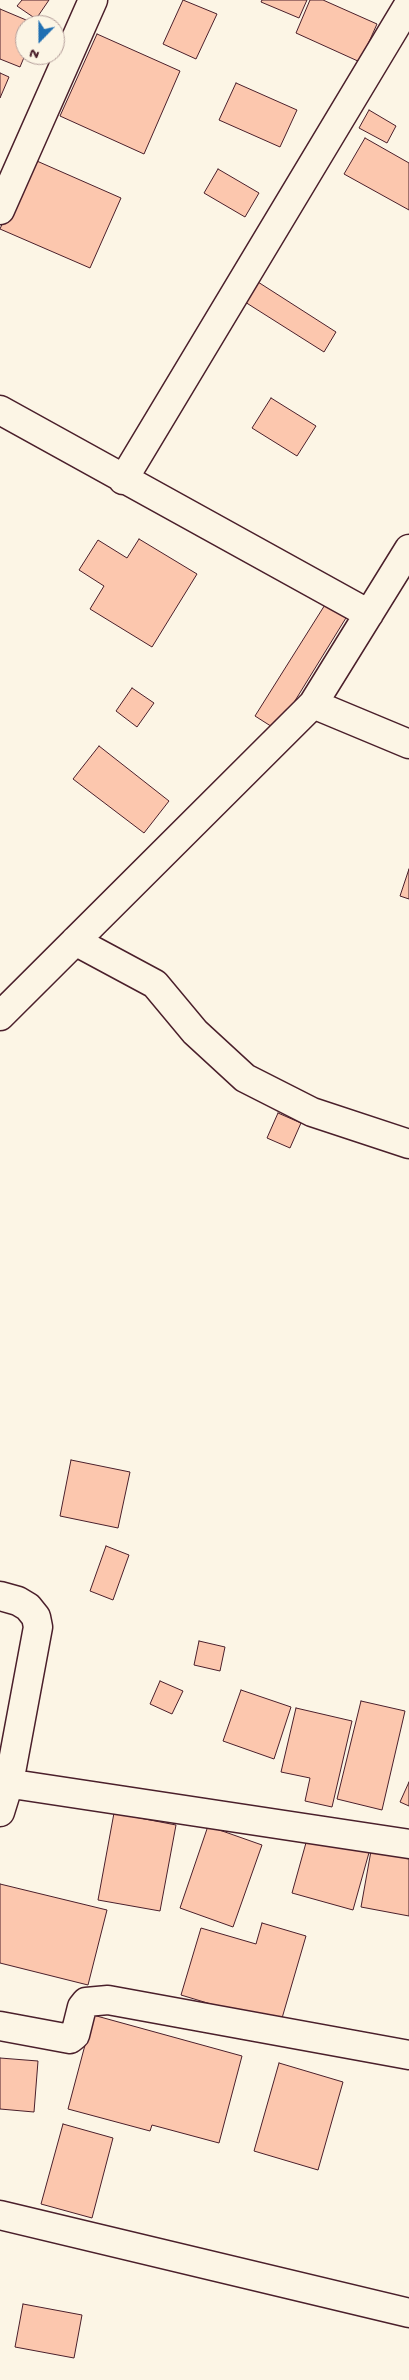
<!DOCTYPE html>
<style>
body{margin:0}
#map{position:relative;width:409px;height:2380px;overflow:hidden;background:#fcf5e5;font-family:"Gochi Hand",sans-serif}
canvas{display:block}
.north{position:absolute;left:15px;top:15px;width:50px;height:50px;box-sizing:border-box;background:#fcf5e5;border:1px solid #b59f9b;border-radius:50%;rotate:202deg;font-size:14px;font-weight:700;line-height:20px;text-align:center;color:#4a1f2b}
.north::after{content:'';display:block;margin:auto;width:18px;height:22px;background:#1f6fb2;clip-path:polygon(50% 0,100% 100%,50% 72%,0 100%)}
</style>
<div id="map">
<canvas width="409" height="2380"></canvas>
<div class="north">N</div>
</div>
<script>
const ctx = document.querySelector('canvas').getContext('2d');
ctx.lineJoin = 'round';
function paint(path, color) {
  ctx.fillStyle = color;
  ctx.fill(path, 'evenodd');
}
function toPath(rows) {
  const path = new Path2D();
  for (const r of rows) {
    path.moveTo(r[0], r[1]);
    for (let i = 2; i < r.length; i += 2) path.lineTo(r[i], r[i + 1]);
  }
  return path;
}
function trace(path, color, width, dash) {
  ctx.strokeStyle = color;
  ctx.lineWidth = width;
  ctx.lineCap = dash ? 'butt' : 'round';
  ctx.setLineDash(dash || []);
  ctx.stroke(path);
}
const building = toPath([
 [22,0,49,0,36,19,17,6,22,0],
 [183,0,217,14,196,59,163,44,183,0],
 [262,0,307,0,299,18,261,2,262,0],
 [310,0,323,0,377,24,360,62,296,33,310,0],
 [0,9,38,25,25,25,25,55,20,67,0,59,0,9],
 [97,34,180,71,144,154,60,116,97,34],
 [0,73,9,77,0,98,0,73],
 [236,83,297,110,280,147,219,120,236,83],
 [369,110,396,126,387,143,359,128,369,110],
 [365,138,409,163,409,210,344,174,365,138],
 [30,158,121,198,90,268,0,229,30,158],
 [218,169,259,193,245,217,204,193,218,169],
 [258,282,336,332,324,352,245,302,258,282],
 [271,398,316,426,297,456,252,428,271,398],
 [139,539,197,574,152,647,90,609,104,586,79,570,98,540,127,558,139,539],
 [328,600,349,613,277,730,255,716,328,600],
 [132,688,154,703,137,727,116,711,132,688],
 [99,746,169,801,144,833,73,779,99,746],
 [409,869,409,899,400,896,409,869],
 [278,1113,301,1123,290,1148,267,1138,278,1113],
 [71,1460,130,1472,118,1528,60,1516,71,1460],
 [106,1546,129,1555,113,1600,90,1591,106,1546],
 [199,1641,225,1647,220,1671,194,1665,199,1641],
 [160,1681,183,1691,172,1714,150,1704,160,1681],
 [241,1690,291,1707,274,1759,223,1741,241,1690],
 [361,1701,405,1711,382,1810,337,1799,361,1701],
 [296,1708,352,1721,332,1807,305,1801,310,1778,281,1772,296,1708],
 [409,1782,409,1806,400,1802,409,1782],
 [114,1813,176,1825,160,1911,98,1900,114,1813],
 [208,1826,262,1845,233,1927,180,1908,208,1826],
 [309,1832,370,1849,353,1910,292,1893,309,1832],
 [371,1851,409,1857,409,1916,361,1907,371,1851],
 [0,1884,107,1910,88,1985,0,1963,0,1884],
 [262,1923,306,1936,280,2025,181,1995,201,1928,256,1944,262,1923],
 [93,2015,242,2056,219,2143,152,2125,150,2131,68,2109,93,2015],
 [0,2058,38,2061,34,2112,0,2109,0,2058],
 [279,2063,343,2082,318,2170,254,2151,279,2063],
 [63,2124,113,2138,92,2218,41,2204,63,2124],
 [23,2304,82,2315,74,2358,15,2347,23,2304]
]);
paint(building, '#fcc7ae');
trace(building, '#4a1f2b', 1);
const minor = toPath([
 [0,210,93,0],
 [0,410,369,614],
 [123,480,409,4],
 [313,704,409,744],
 [75,941,155,984,195,1032,245,1078,312,1112,409,1144],
 [0,1016,313,704,409,549],
 [0,1596,18,1601,28,1607,36,1617,38,1627,9,1783,0,1812],
 [0,1782,409,1844],
 [0,2026,70,2039,75,2035,82,2007,86,2002,108,2000,409,2055],
 [0,2215,409,2313]
]);
trace(minor, '#4a1f2b', 31);
trace(minor, '#fcf5e5', 28);
</script>
